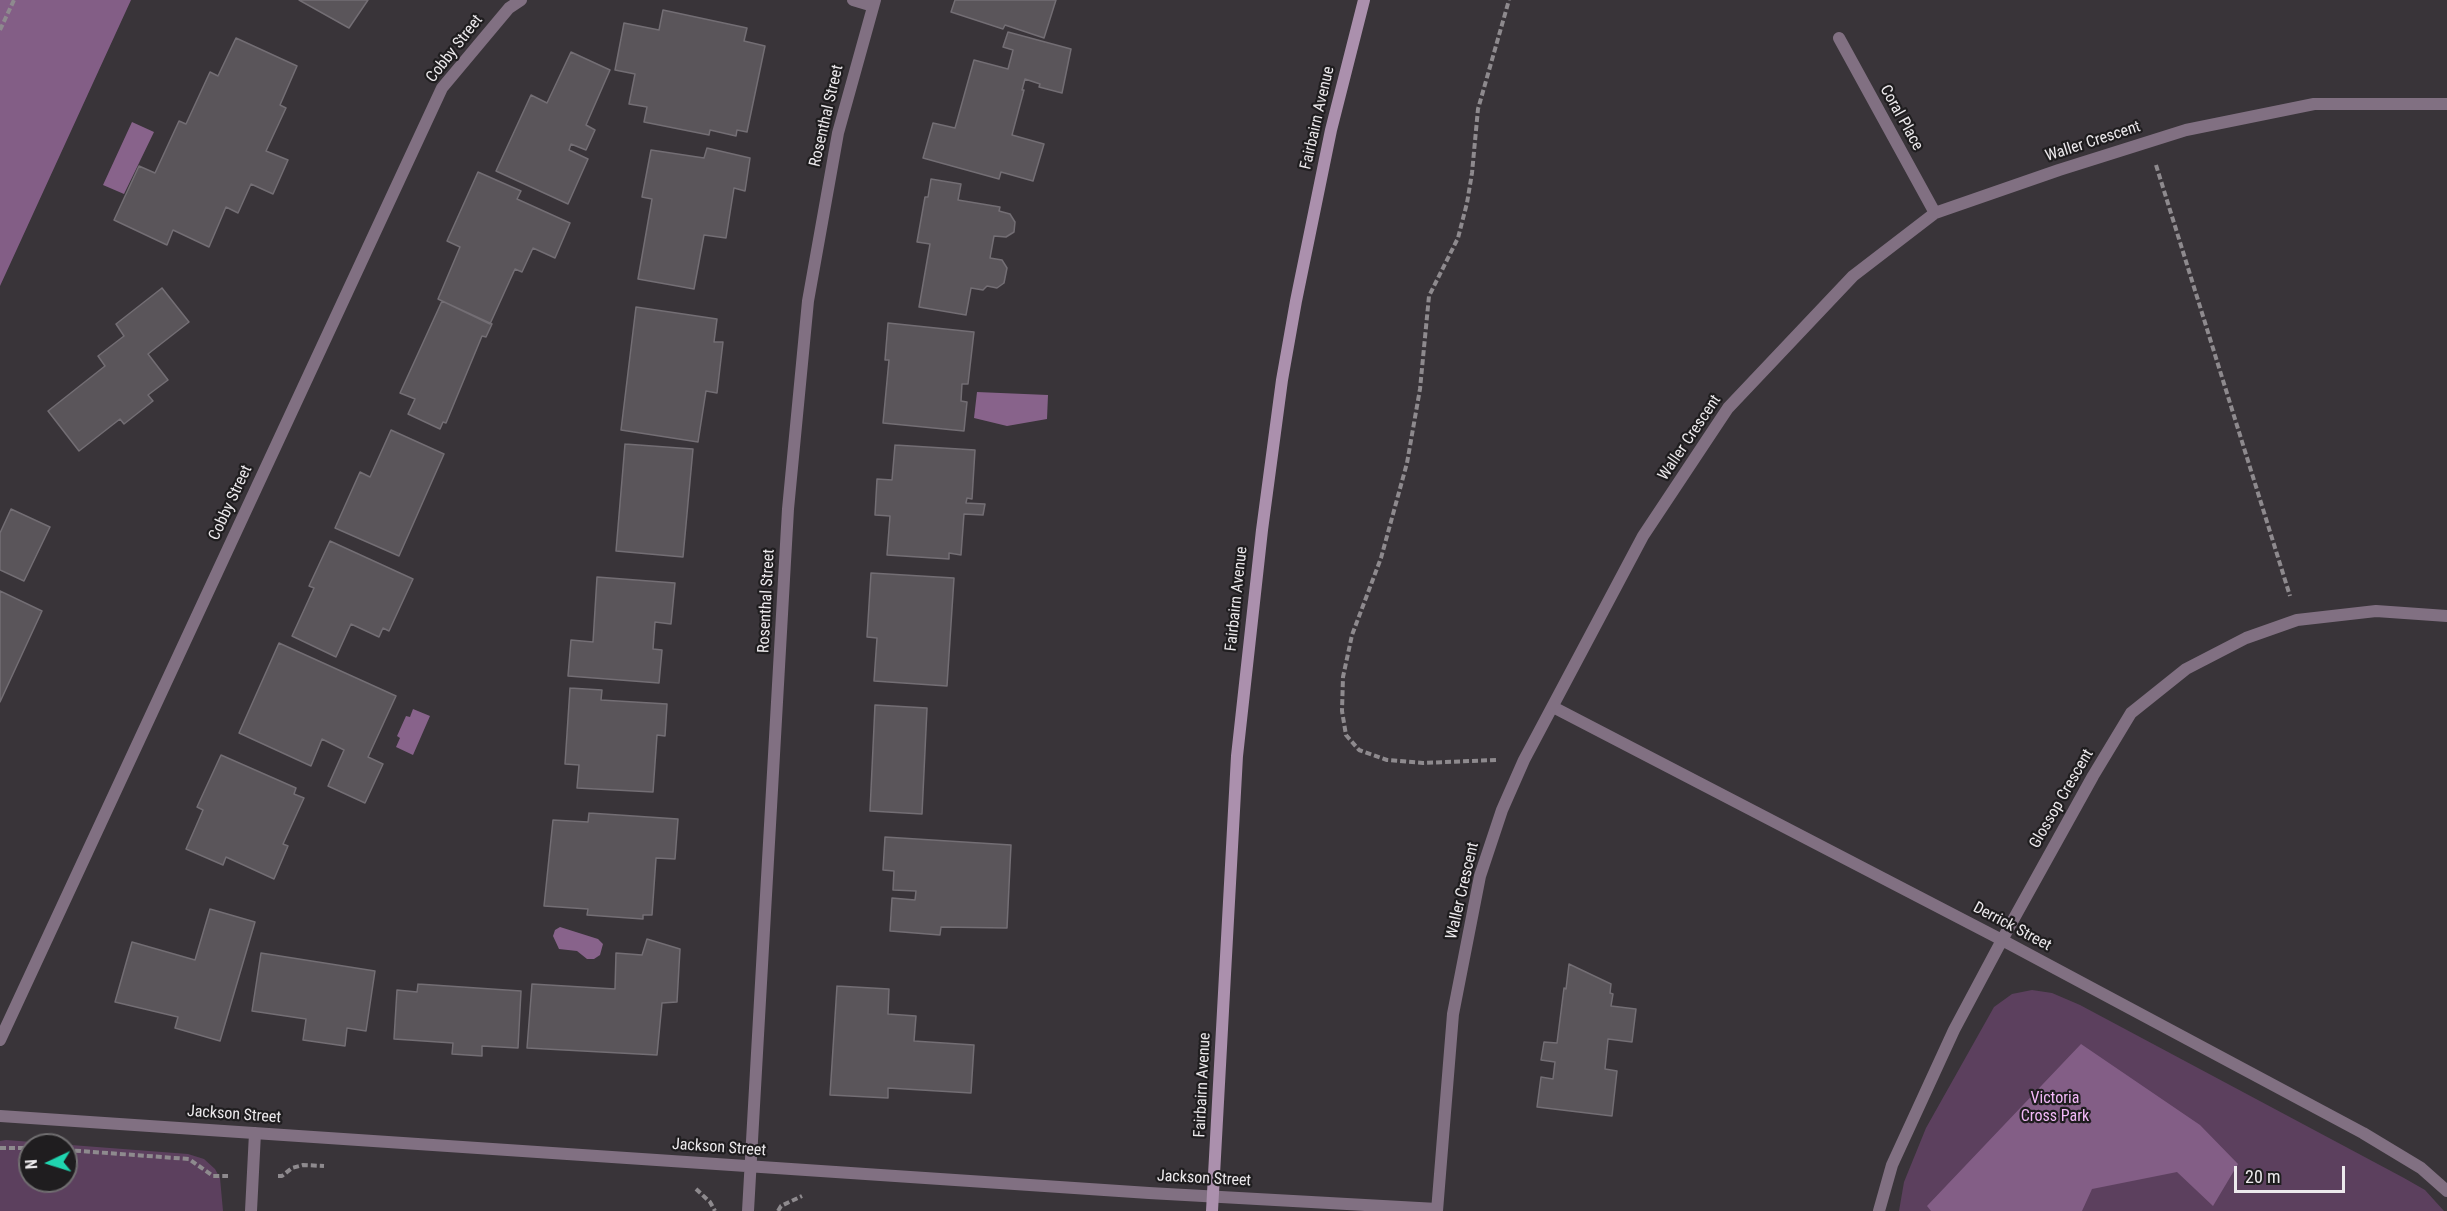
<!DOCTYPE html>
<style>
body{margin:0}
#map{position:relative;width:2447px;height:1211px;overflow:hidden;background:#393439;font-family:"Roboto Condensed",sans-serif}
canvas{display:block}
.north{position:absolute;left:18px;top:1133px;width:60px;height:60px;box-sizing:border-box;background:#1f1d1f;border:2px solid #716f71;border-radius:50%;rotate:266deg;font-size:16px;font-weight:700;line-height:24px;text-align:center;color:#ece9ec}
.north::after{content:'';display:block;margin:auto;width:21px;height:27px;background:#20d5b0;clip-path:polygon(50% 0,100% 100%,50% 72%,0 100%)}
.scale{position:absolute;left:2234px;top:1166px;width:111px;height:27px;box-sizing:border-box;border:3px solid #ece9ec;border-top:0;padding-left:8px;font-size:18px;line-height:21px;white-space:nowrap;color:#ece9ec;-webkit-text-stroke:4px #1f1d1f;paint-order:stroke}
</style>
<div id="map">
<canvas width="2447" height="1211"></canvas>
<div class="north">N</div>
<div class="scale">20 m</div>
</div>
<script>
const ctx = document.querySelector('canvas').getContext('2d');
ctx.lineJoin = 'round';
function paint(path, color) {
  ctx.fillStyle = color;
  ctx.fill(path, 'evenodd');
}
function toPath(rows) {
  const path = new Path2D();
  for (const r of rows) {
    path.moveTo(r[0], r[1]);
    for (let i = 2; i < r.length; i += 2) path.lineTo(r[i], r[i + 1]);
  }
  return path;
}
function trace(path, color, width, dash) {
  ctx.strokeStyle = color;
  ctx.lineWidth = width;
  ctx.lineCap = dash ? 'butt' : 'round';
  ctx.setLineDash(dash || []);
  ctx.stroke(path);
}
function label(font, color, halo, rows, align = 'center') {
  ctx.font = font + ' "Roboto Condensed",sans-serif';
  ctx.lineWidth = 4.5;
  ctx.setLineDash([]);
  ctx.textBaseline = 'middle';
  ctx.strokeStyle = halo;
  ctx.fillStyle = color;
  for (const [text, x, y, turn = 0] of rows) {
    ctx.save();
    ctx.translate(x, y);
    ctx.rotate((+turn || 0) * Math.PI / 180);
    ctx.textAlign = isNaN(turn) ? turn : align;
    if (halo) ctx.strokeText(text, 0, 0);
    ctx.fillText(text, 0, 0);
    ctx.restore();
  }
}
paint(toPath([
 [2032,990,2052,993,2080,1005,2404,1178,2425,1190,2444,1211,1899,1211,1904,1182,1926,1128,1994,1007,2012,994],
 [6,1140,188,1154,204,1159,215,1169,220,1178,223,1211,0,1211,0,1141],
 [30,1145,66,1145,66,1181,30,1181]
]), '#5c405e');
paint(toPath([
 [0,0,131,0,0,286],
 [2081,1044,2200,1125,2238,1164,2213,1206,2177,1172,2092,1189,2082,1211,1931,1211,1927,1206]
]), '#835e86');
paint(toPath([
 [132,122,154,132,124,194,103,185],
 [977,392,1048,395,1047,419,1007,426,974,418],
 [413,709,430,716,413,755,396,747,400,738,397,736,406,716,410,717],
 [560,927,598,939,603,944,600,955,594,959,587,959,577,951,559,949,553,936,555,930]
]), '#88638b');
const building = toPath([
 [299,0,368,0,349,28,299,0],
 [955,0,1056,0,1044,38,1005,25,1003,29,951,12,955,0],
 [663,10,747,28,744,41,765,46,747,132,737,130,736,136,710,130,709,135,644,122,647,107,629,104,635,74,615,70,624,23,659,30,663,10],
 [1008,32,1071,49,1062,93,1039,87,1040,84,1025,79,1022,90,1024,90,1012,135,1044,144,1033,181,1001,172,999,179,923,158,933,123,955,128,974,60,1008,69,1013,50,1003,47,1008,32],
 [236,38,297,66,280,105,286,108,266,151,288,160,273,194,251,184,238,213,226,207,209,247,173,230,167,245,114,220,139,166,155,173,179,121,186,124,210,72,218,76,236,38],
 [571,52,610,70,586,125,595,130,586,150,571,144,569,150,588,159,568,204,496,171,531,95,547,103,571,52],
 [707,148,750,158,745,191,734,188,726,238,704,235,694,289,638,279,652,199,642,197,651,150,704,158,707,148],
 [478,172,521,191,517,199,570,223,555,258,533,248,522,272,515,269,490,324,438,299,460,247,447,241,478,172],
 [931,179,961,184,958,200,1000,207,999,211,1010,214,1015,222,1014,232,1006,237,994,236,990,258,1002,260,1007,268,1004,283,997,288,987,286,983,290,971,288,966,315,919,307,930,244,917,242,925,197,928,197,931,179],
 [162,288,189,322,148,354,168,380,148,395,153,401,124,424,120,419,79,451,48,411,105,366,98,356,124,336,116,324,162,288],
 [442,301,492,324,486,337,482,336,446,423,443,422,440,429,408,414,415,399,400,393,442,301],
 [636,307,717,319,714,342,723,342,717,393,706,391,698,442,621,430,636,307],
 [888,323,974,332,968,384,962,384,961,401,967,402,964,431,883,423,889,360,885,360,888,323],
 [391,430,444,454,399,556,335,528,360,472,370,477,391,430],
 [625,444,693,449,683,557,616,551,625,444],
 [895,445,975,450,972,499,967,498,966,503,985,504,983,515,964,514,961,555,949,553,949,559,887,555,890,516,875,515,877,479,892,480,895,445],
 [11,509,50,527,24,581,0,570,0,533,11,509],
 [330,541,413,579,389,631,383,628,379,637,351,624,336,657,292,636,314,588,309,586,330,541],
 [871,573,954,578,947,686,874,681,877,638,867,637,871,573],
 [597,577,675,583,671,624,655,622,653,649,662,650,659,683,568,676,571,640,593,642,597,577],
 [0,591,42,611,0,702,0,591],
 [279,643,396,696,368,757,383,764,365,803,328,786,344,750,322,739,311,766,239,733,279,643],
 [570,688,602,690,601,700,667,704,665,736,657,735,653,792,577,788,579,765,565,764,570,688],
 [875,705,927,708,922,814,870,811,875,705],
 [221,755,296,788,294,794,304,798,283,844,288,846,274,879,226,857,223,865,186,849,203,810,197,807,221,755],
 [589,813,678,819,675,859,656,858,652,915,643,915,643,919,587,915,588,909,544,906,553,820,588,822,589,813],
 [885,837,1011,845,1007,928,941,927,940,935,890,931,892,898,915,900,916,891,893,890,894,871,883,870,885,837],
 [210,909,255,922,220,1041,175,1028,178,1017,115,1002,132,942,195,960,210,909],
 [647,939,680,949,677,1002,662,1003,657,1055,527,1048,532,984,615,989,616,953,642,955,647,939],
 [261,953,375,971,366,1031,347,1028,345,1046,303,1040,306,1019,252,1011,261,953],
 [1569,964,1611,984,1610,993,1613,994,1611,1006,1636,1009,1632,1042,1608,1039,1605,1069,1617,1071,1612,1116,1537,1107,1541,1077,1553,1079,1555,1062,1541,1060,1544,1042,1557,1043,1564,988,1566,989,1569,964],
 [418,984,521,991,518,1048,482,1046,482,1056,452,1054,453,1043,394,1039,397,990,417,992,418,984],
 [837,986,889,989,888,1014,916,1016,914,1041,974,1045,971,1093,888,1088,888,1098,830,1095,837,986]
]);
paint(building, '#5a555a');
trace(building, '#736e74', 1.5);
trace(toPath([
 [0,30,14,0],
 [2156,165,2290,596],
 [1496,760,1423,763,1387,760,1359,750,1346,735,1342,711,1343,677,1352,635,1381,558,1407,463,1420,389,1429,296,1458,238,1467,203,1472,173,1478,109,1509,0],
 [0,1148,30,1148],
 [66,1150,189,1159,213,1176,228,1176],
 [278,1176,282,1176,292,1168,303,1165,324,1166],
 [696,1189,710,1202,715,1211],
 [778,1211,781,1206,802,1196]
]), '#8e8a8e', 4, [6, 3]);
trace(toPath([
 [853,0,873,6],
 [1839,38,1935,213],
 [1553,707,2002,940,2363,1133,2421,1168,2447,1191],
 [0,1040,442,88,509,8,521,0],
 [0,1116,1149,1193,1437,1209],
 [251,1211,255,1133],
 [748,1211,788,509,808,301,838,133,875,0],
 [1437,1211,1453,1014,1480,876,1502,810,1524,760,1643,536,1728,408,1853,276,1935,213,2059,170,2186,130,2314,104,2447,104],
 [1879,1211,1892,1165,1954,1030,2002,940,2093,776,2131,713,2186,669,2246,638,2297,620,2376,611,2447,616]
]), '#817082', 12);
trace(toPath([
 [1212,1211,1237,756,1262,530,1282,380,1296,301,1331,130,1364,0]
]), '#ab90ad', 12);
label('16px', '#ece9ec', '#1f1d1f', [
 ["Cobby Street",455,49,-52],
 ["Rosenthal Street",827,116,-77],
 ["Fairbairn Avenue",1318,118,-77],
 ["Coral Place",1901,118,61],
 ["Waller Crescent",2093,142,-18],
 ["Waller Crescent",1690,438,-56],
 ["Cobby Street",231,503,-65],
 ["Fairbairn Avenue",1237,599,-84],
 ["Rosenthal Street",767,601,-87],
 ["Glossop Crescent",2062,799,-60],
 ["Waller Crescent",1463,891,-77],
 ["Derrick Street",2012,927,28],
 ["Fairbairn Avenue",1203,1085,-87],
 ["Jackson Street",234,1115,4],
 ["Jackson Street",719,1148,4],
 ["Jackson Street",1204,1179,3]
]);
label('16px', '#f3b9f8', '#1f1d1f', [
 ["Victoria",2055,1099],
 ["Cross Park",2055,1117]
]);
</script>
